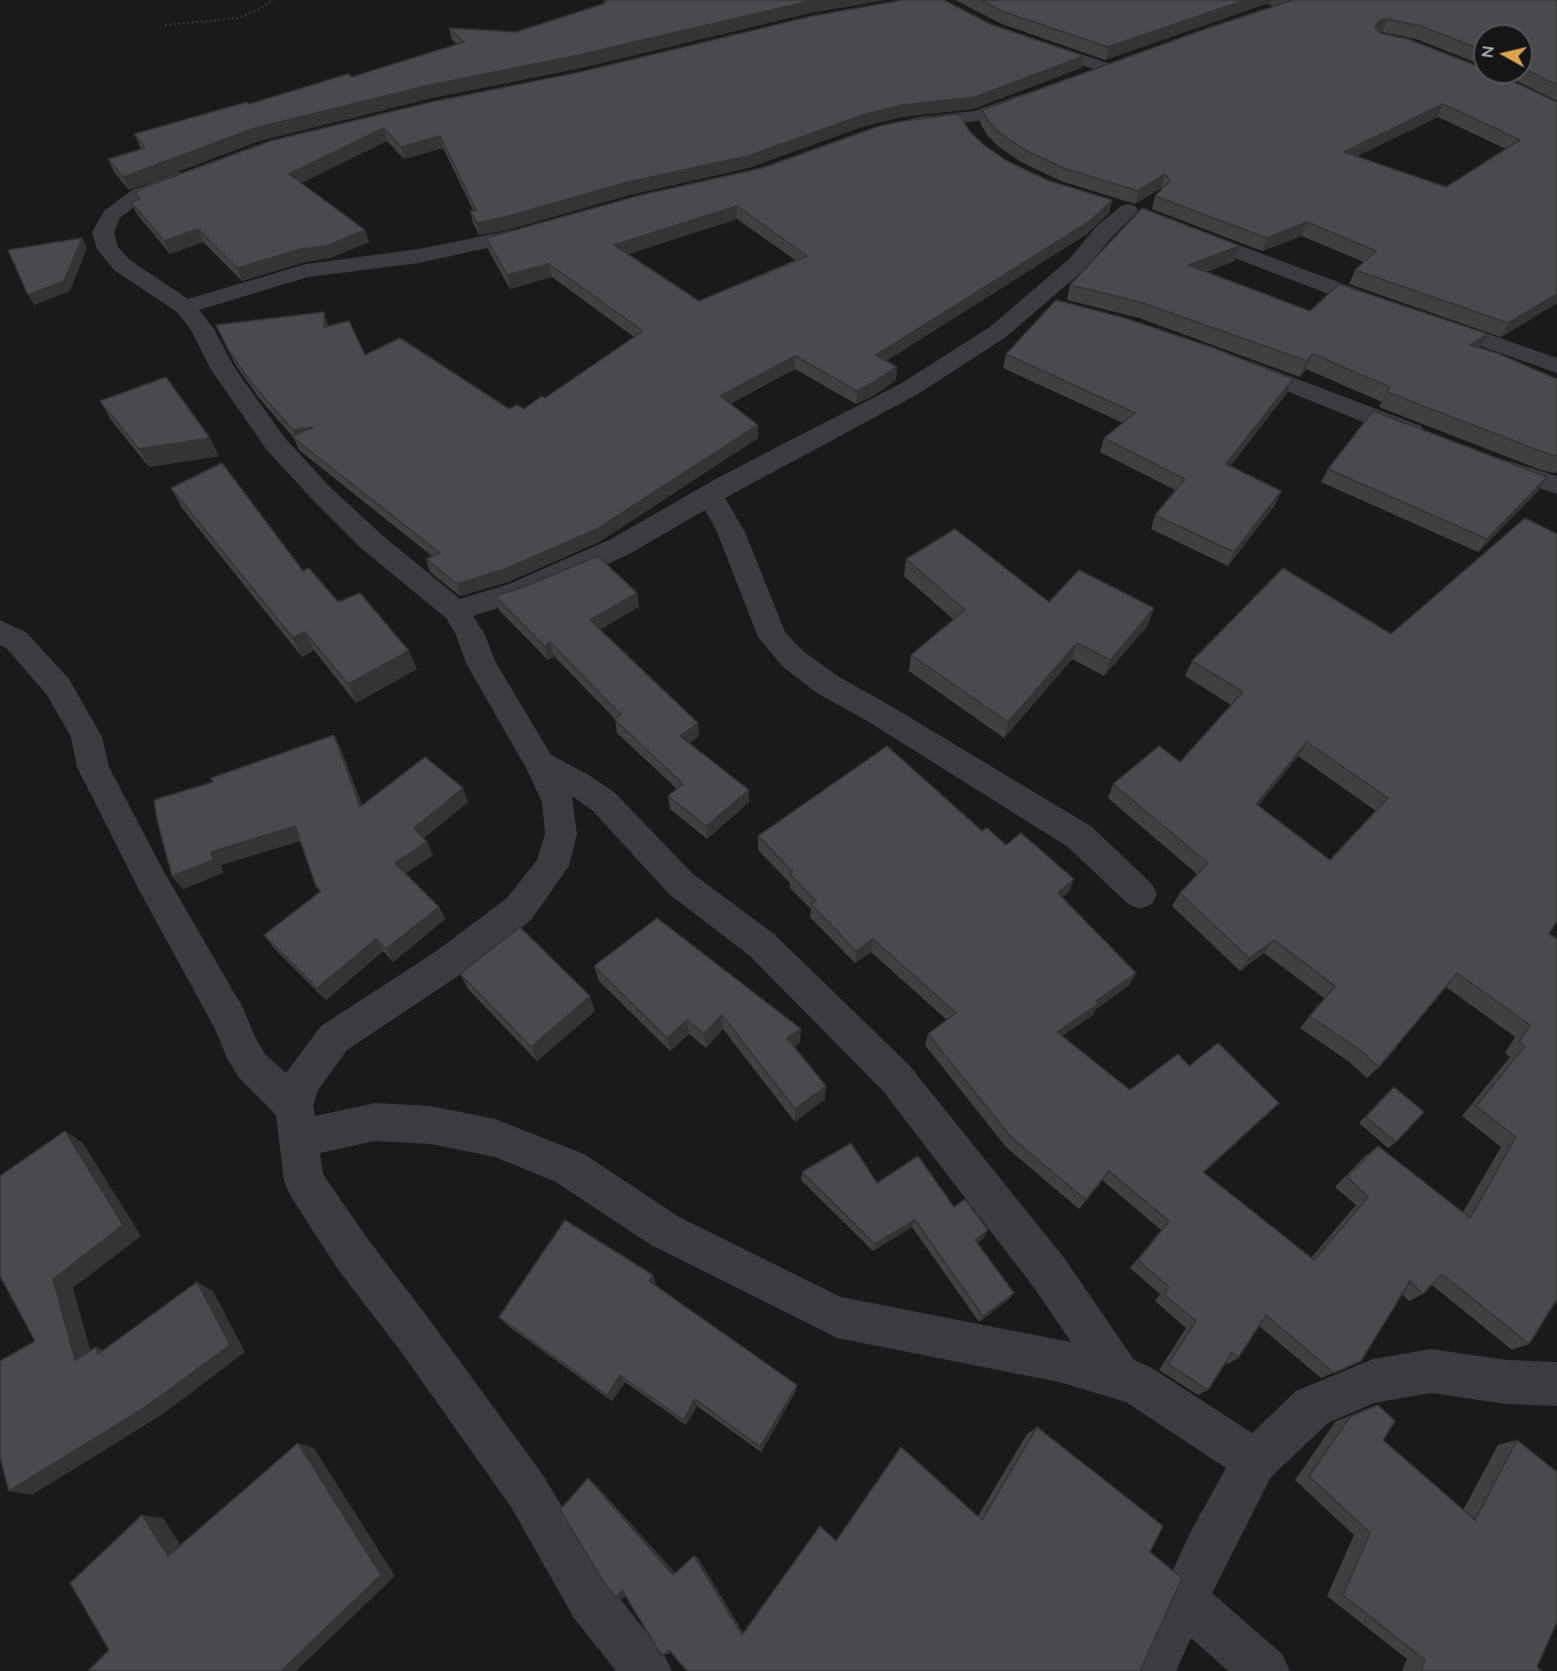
<!DOCTYPE html>
<style>
body{margin:0}
#map{position:relative;width:1557px;height:1671px;overflow:hidden;background:#1a1a1c;font-family:Mulish,sans-serif}
canvas{display:block}
.north{position:absolute;left:1473px;top:24px;width:60px;height:60px;box-sizing:border-box;background:#151517;border:2px solid #525458;border-radius:50%;rotate:278deg;font-size:16px;font-weight:700;line-height:24px;text-align:center;color:#aeb2b9}
.north::after{content:'';display:block;margin:auto;width:21px;height:27px;background:#dda450;clip-path:polygon(50% 0,100% 100%,50% 72%,0 100%)}
</style>
<div id="map">
<canvas width="1557" height="1671"></canvas>
<div class="north">N</div>
</div>
<script>
const ctx = document.querySelector('canvas').getContext('2d');
ctx.lineJoin = 'round';
function toPath(rows) {
  const path = new Path2D();
  for (const r of rows) {
    path.moveTo(r[0], r[1]);
    for (let i = 2; i < r.length; i += 2) path.lineTo(r[i], r[i + 1]);
  }
  return path;
}
function trace(path, color, width, dash) {
  ctx.strokeStyle = color;
  ctx.lineWidth = width;
  ctx.lineCap = dash ? 'butt' : 'round';
  ctx.setLineDash(dash || []);
  ctx.stroke(path);
}
function paint(path, color) {
  ctx.fillStyle = color;
  ctx.fill(path, 'evenodd');
}
trace(toPath([
 [165,25,238,18,258,10,273,0]
]), '#414347', 2, [1.5, 3]);
paint(toPath([
 [1265,0,1288,0,1293,5,1291,9,1285,10,1267,4,1265,0],
 [1042,41,1111,64,1114,68,1111,72,1105,73,1036,50,1033,46,1036,42,1042,41],
 [1022,94,1029,96,1031,100,1029,104,984,120,918,129,911,127,908,123,911,119,918,117,974,111,1022,94],
 [178,172,185,174,188,178,185,182,146,198,120,218,114,232,118,247,130,260,188,299,306,264,419,249,532,226,540,227,543,232,540,237,532,238,419,263,308,277,199,310,214,329,234,367,284,437,329,486,382,535,460,599,509,584,611,539,721,476,900,384,990,327,1070,258,1096,227,1121,206,1128,204,1135,206,1138,210,1135,214,1112,237,1086,268,1006,337,918,394,725,498,745,532,785,632,803,651,839,677,891,706,1092,827,1152,884,1157,894,1152,904,1140,909,1128,904,1068,847,869,722,817,693,783,667,758,637,717,532,705,510,631,553,576,579,529,598,473,616,485,635,495,661,551,755,589,775,615,793,693,874,774,934,909,1065,1065,1259,1134,1360,1152,1368,1252,1433,1296,1391,1373,1359,1431,1349,1507,1360,1557,1362,1557,1406,1507,1404,1431,1393,1374,1403,1328,1423,1271,1477,1212,1593,1282,1654,1290,1671,1228,1671,1191,1638,1176,1671,1126,1671,1191,1531,1226,1468,1126,1402,1059,1382,837,1338,651,1245,556,1182,495,1157,431,1144,375,1141,320,1153,323,1174,367,1238,429,1319,543,1475,608,1584,664,1654,672,1671,616,1671,574,1618,511,1507,399,1349,337,1268,290,1195,284,1181,276,1115,239,1078,227,1058,214,1027,139,890,77,767,71,737,47,695,7,649,0,645,0,620,27,633,69,679,102,737,109,767,163,870,243,1008,255,1037,265,1054,286,1073,321,1026,435,952,507,898,537,860,545,834,542,802,526,768,466,663,456,635,446,618,362,549,311,498,266,449,210,368,191,330,177,312,114,270,97,249,92,232,104,211,132,190,178,172],
 [572,796,593,811,669,894,750,956,883,1091,1035,1289,1071,1342,841,1297,679,1217,584,1154,495,1119,431,1106,375,1103,315,1116,313,1106,318,1090,347,1050,461,974,531,920,569,866,577,834,572,796],
 [1198,230,1384,299,1387,304,1384,309,1376,311,1368,309,1190,241,1187,236,1190,231,1198,230],
 [1443,318,1557,358,1557,373,1435,330,1431,325,1435,320,1443,318],
 [1250,361,1421,426,1425,432,1421,438,1412,440,1403,438,1242,373,1238,368,1242,363,1250,361],
 [1502,459,1557,476,1557,494,1493,473,1489,467,1493,461,1502,459]
]), '#3b3c40');
paint(toPath([
 [608,0,885,0,810,13,581,68,432,98,259,141,129,190,114,172,108,159,141,149,134,134,352,77,456,44,452,40,449,28,516,32,604,4,604,1],
 [955,0,1277,0,1105,60,1002,24],
 [1293,0,1557,0,1557,101,1499,72,1521,72,1521,36,1485,36,1485,66,1416,39,1382,32,1380,32,1557,102,1557,303,1501,337,1349,284,1355,270,1364,262,1302,236,1262,251,1152,209,1155,196,1162,189,1161,188,1135,204,1061,181,1021,162,998,146,987,135,980,123,982,110],
 [1438,117,1506,149,1446,187,1357,156],
 [990,24,1084,56,1081,68,973,109,901,117,862,127,748,168,629,195,507,230,479,235,473,223,470,211,473,210,443,148,404,159,387,141,301,183,365,230,369,242,330,258,305,262,242,281,203,242,170,254,137,214,131,202,138,200,135,193,580,72],
 [970,132,984,145,1007,161,1047,180,1112,200,1109,213,1087,234,886,361,896,380,873,396,856,404,795,369,730,404,758,438,599,542,508,582,460,596,430,572,426,559,432,556,299,450,294,438,259,398,235,364,216,325,328,326,365,355,509,409,524,409,545,398,634,337,552,277,510,289,489,251,486,238],
 [737,219,795,260,699,301,628,254],
 [1235,261,1206,272,1310,311,1480,348,1557,379,1557,471,1555,473,1541,470,1379,407,1382,402,1306,369,1300,377,1139,318,1067,300,1070,285],
 [1006,354,1293,379,1287,393,1230,466,1281,491,1275,505,1228,566,1151,529,1155,515,1175,490,1100,452,1104,438,1123,423,1003,368],
 [100,401,219,456,149,467,111,420],
 [1328,469,1547,477,1538,491,1478,552,1321,482],
 [171,488,303,571,417,669,356,703,314,650,302,657,182,508],
 [906,559,1049,602,1154,608,1148,625,1104,676,1072,659,1004,738,909,671,911,655,954,620,904,576],
 [1283,568,1549,934,1557,939,1557,1304,1555,1303,1529,1344,1512,1350,1432,1285,1423,1294,1409,1301,1402,1294,1361,1361,1321,1378,1259,1326,1238,1358,1228,1364,1226,1362,1208,1390,1198,1395,1159,1370,1186,1328,1155,1301,1160,1294,1130,1268,1161,1230,1102,1180,1079,1209,1006,1147,925,1045,928,1034,947,1020,871,952,855,963,810,917,811,909,790,888,790,883,758,850,758,836,982,831,1006,845,1069,892,1062,898,1136,973,1129,985,1095,1010,1092,1016,1062,1036,1130,1090,1189,1066,1279,1103,1204,1173,1311,1258,1356,1205,1335,1187,1365,1156,1378,1146,1463,1212,1501,1147,1462,1116,1510,1057,1505,1053,1515,1037,1446,987,1379,1067,1367,1078,1348,1061,1300,1028,1324,998,1264,953,1240,971,1172,906,1180,893,1197,874,1108,798,1113,784,1180,762,1231,705,1185,676,1192,661],
 [1298,756,1376,811,1330,860,1258,806],
 [637,593,639,607,600,629,698,723,699,736,689,744,749,790,749,802,707,839,670,809,668,796,677,789,617,733,615,719,554,656,548,660,499,610,495,596],
 [334,735,341,749,362,805,468,802,424,838,433,855,405,874,439,907,445,919,393,962,383,951,326,1000,274,948,264,935,320,892,316,886,300,841,221,865,223,873,183,889,172,876,213,782],
 [594,966,800,1042,794,1047,825,1099,795,1122,723,1029,706,1048,689,1034,670,1051,599,981],
 [460,974,595,1011,537,1061,468,989],
 [1394,1087,1396,1142,1388,1148,1359,1123,1387,1093],
 [802,1172,877,1183,954,1207,984,1238,977,1243,1014,1293,1009,1299,979,1322,912,1227,873,1251,801,1180],
 [653,1275,656,1285,796,1391,761,1452,697,1406,686,1425,625,1382,612,1401,507,1325,499,1317],
 [1378,1405,1383,1440,1463,1510,1498,1445,1517,1440,1537,1667,1542,1671,1402,1671,1407,1659,1327,1596,1354,1535,1295,1480,1335,1422,1363,1410],
 [1037,1427,1150,1552,671,1651,667,1655,626,1595,623,1599,595,1484,675,1573,698,1558,743,1633,836,1541,978,1516,1027,1434]
]), '#3f4042');
paint(toPath([
 [814,0,885,0,810,13,581,68,432,98,259,141,129,190,123,177,255,128,430,85],
 [1245,0,1277,0,1105,60,1108,47],
 [1387,19,1382,32,1376,33,1375,27,1380,20],
 [1084,56,1081,68,973,109,901,117,862,127,748,168,629,195,507,230,479,235,477,223,863,115],
 [1443,104,1438,117,1339,165,1344,152],
 [384,128,387,141,293,187,289,174],
 [440,136,443,148,404,159,401,147],
 [1165,174,1161,188,1135,204,1138,191],
 [1112,200,1109,213,1087,234,875,368,876,355],
 [737,206,737,219,616,258,614,245],
 [1307,222,1302,236,1262,251,1267,238],
 [198,229,203,242,170,254,164,241],
 [365,230,369,242,330,258,305,262,242,281,237,268],
 [82,238,87,248,70,291,34,305,28,295],
 [1240,246,1235,261,1184,280,1188,265],
 [549,264,552,277,510,289,507,275],
 [1557,294,1557,303,1501,337,1508,323],
 [324,312,328,326,324,327],
 [1488,334,1479,349,1470,345],
 [1313,354,1306,369,1300,377,1307,361],
 [795,356,795,369,720,409,720,396],
 [897,367,896,380,873,396,856,404,857,391],
 [1293,379,1287,393,1221,478,1226,464],
 [758,425,758,438,599,542,508,582,460,596,457,584],
 [313,427,297,440,293,430],
 [210,438,219,456,149,467,139,449],
 [1547,477,1538,491,1478,552,1487,539],
 [1281,491,1275,505,1228,566,1234,552],
 [637,593,639,607,593,634,590,620],
 [1154,608,1148,625,1104,676,1110,660],
 [305,632,314,650,302,657,293,638],
 [550,642,554,656,548,660,544,646],
 [1077,643,1072,659,1004,738,1008,722],
 [409,651,417,669,356,703,348,684],
 [698,723,699,736,681,750,680,736],
 [334,735,341,749,367,820,360,807],
 [1307,742,1298,756,1248,818,1256,804],
 [463,788,468,802,420,841,414,828],
 [749,790,749,802,707,839,706,826],
 [295,826,303,840,221,865,223,873,183,889,172,876,211,852],
 [427,842,433,855,401,877,395,863],
 [1074,879,1069,892,1052,906,1058,893],
 [439,907,445,919,393,962,386,949],
 [376,939,383,951,326,1000,317,988],
 [873,939,871,952,855,963,856,951],
 [1274,940,1264,953,1240,971,1249,958],
 [1136,973,1129,985,1095,1010,1092,1016,1051,1043,1057,1032,1096,1001],
 [590,996,595,1011,537,1061,531,1047],
 [722,1015,723,1029,706,1048,704,1034],
 [687,1020,689,1034,670,1051,667,1038],
 [801,1029,800,1042,787,1052,787,1038],
 [826,1086,825,1099,795,1122,795,1109],
 [1279,1103,1269,1113,1194,1182,1203,1172],
 [65,1131,83,1143,141,1236,73,1288,95,1367,75,1360,53,1279],
 [915,1220,912,1227,873,1251,875,1244],
 [988,1230,984,1238,971,1247,975,1240],
 [653,1275,656,1285,653,1290,649,1281],
 [197,1282,213,1291,245,1352,163,1414,32,1495,9,1491],
 [1014,1293,1009,1299,979,1322,983,1316],
 [96,1347,116,1355,98,1354],
 [620,1375,625,1382,612,1401,607,1395],
 [797,1385,796,1391,761,1452,760,1447],
 [695,1399,697,1406,686,1425,683,1420],
 [298,1443,314,1448,395,1576,296,1671,281,1671],
 [588,1478,595,1484,678,1576,673,1575],
 [142,1515,163,1518,189,1558,168,1556],
 [694,1556,698,1558,744,1634,742,1635],
 [622,1590,629,1591,623,1599,616,1598]
]), '#333436');
const building = toPath([
 [608,0,814,0,579,55,430,85,255,128,123,177,108,159,145,148,134,134,247,102,249,104,348,74,352,77,464,42,449,28,516,32,606,3,604,1,608,0],
 [903,0,944,0,990,24,1084,56,975,97,902,105,863,115,748,156,628,182,505,217,477,223,470,211,476,210,440,136,401,147,384,128,289,174,365,230,326,246,301,249,237,268,198,229,164,241,131,202,140,199,135,193,142,188,270,141,431,102,580,72,812,16,903,0],
 [981,0,1245,0,1108,47,1004,12,981,0],
 [1293,0,1557,0,1557,85,1521,67,1521,36,1485,36,1485,51,1421,26,1387,19,1380,20,1375,27,1380,33,1408,39,1485,69,1485,72,1493,72,1557,102,1557,294,1508,323,1355,270,1376,251,1307,222,1267,238,1155,196,1170,181,1165,174,1138,191,1063,168,1023,149,1000,133,989,122,982,110,1205,29,1293,0],
 [1443,104,1520,140,1446,187,1344,152,1443,104],
 [959,114,970,132,984,145,1007,161,1047,180,1112,200,1090,221,876,355,897,367,874,382,857,391,795,356,720,396,758,425,597,529,505,569,457,584,426,559,440,553,295,439,293,436,313,427,293,430,253,385,229,351,216,325,324,312,324,327,349,321,365,355,400,338,509,409,517,405,524,409,542,396,545,398,643,331,549,264,507,275,486,238,641,195,762,168,879,126,903,121,959,114],
 [737,206,807,256,699,301,614,245,737,206],
 [1142,208,1240,246,1188,265,1310,311,1339,284,1488,334,1470,345,1497,353,1557,379,1557,456,1551,455,1387,392,1390,387,1313,354,1307,361,1143,303,1070,285,1142,208],
 [82,238,64,281,28,295,8,250,82,238],
 [1056,300,1125,318,1211,347,1293,379,1226,464,1281,491,1234,552,1155,515,1185,479,1104,438,1135,413,1006,354,1056,300],
 [166,377,210,438,139,449,100,401,166,377],
 [1373,411,1547,477,1487,539,1328,469,1373,411],
 [222,463,303,571,309,568,338,602,360,593,409,651,348,684,305,632,293,638,171,488,222,463],
 [1525,518,1557,534,1557,921,1549,934,1557,939,1557,1299,1529,1344,1442,1274,1423,1294,1410,1281,1361,1361,1334,1373,1266,1315,1238,1358,1232,1352,1208,1390,1168,1364,1196,1321,1164,1294,1169,1287,1138,1260,1169,1221,1109,1171,1086,1200,1011,1137,928,1034,956,1013,873,939,856,951,811,904,816,901,790,874,793,872,758,836,887,746,982,831,987,828,1006,845,1021,833,1074,879,1058,893,1136,973,1096,1001,1098,1004,1057,1032,1130,1090,1178,1054,1189,1066,1218,1043,1279,1103,1203,1172,1314,1260,1368,1197,1347,1177,1378,1146,1470,1218,1516,1137,1476,1106,1525,1046,1519,1042,1530,1025,1457,973,1379,1067,1360,1050,1310,1016,1335,986,1274,940,1249,958,1180,893,1208,863,1113,784,1159,746,1180,762,1243,692,1192,661,1283,568,1391,634,1525,518],
 [1307,742,1388,798,1330,860,1256,804,1307,742],
 [955,529,1049,602,1079,570,1154,608,1110,660,1077,643,1008,722,911,655,965,610,906,559,955,529],
 [598,556,637,593,590,620,698,723,680,736,749,790,706,826,668,796,683,784,614,719,621,715,550,642,544,646,495,596,526,586,598,556],
 [334,735,360,807,425,757,463,788,414,828,427,842,395,863,439,907,386,949,376,939,317,988,264,935,321,891,316,886,295,826,211,852,213,860,172,876,157,820,154,800,213,782,211,778,334,735],
 [657,918,801,1029,787,1038,826,1086,795,1109,722,1015,704,1034,687,1020,667,1038,594,966,657,918],
 [520,927,590,996,531,1047,460,974,520,927],
 [1394,1087,1424,1112,1396,1142,1366,1117,1394,1087],
 [65,1131,123,1225,53,1279,75,1360,96,1347,98,1354,197,1282,230,1345,144,1408,9,1491,0,1458,0,1361,35,1341,0,1276,0,1176,65,1131],
 [851,1143,877,1183,918,1156,954,1207,965,1199,988,1230,975,1240,1014,1293,983,1316,915,1220,875,1244,802,1172,851,1143],
 [565,1220,653,1275,649,1281,797,1385,760,1447,695,1399,683,1420,620,1375,607,1395,499,1317,565,1220],
 [1378,1405,1395,1421,1383,1440,1475,1520,1517,1440,1557,1472,1557,1622,1537,1667,1542,1671,1421,1671,1425,1660,1343,1595,1370,1533,1309,1476,1350,1417,1378,1405],
 [1037,1427,1163,1526,1150,1552,1182,1578,1140,1671,687,1671,669,1650,662,1656,622,1590,616,1598,603,1581,560,1510,588,1478,673,1575,694,1556,742,1635,820,1526,836,1541,901,1447,982,1520,1037,1427],
 [298,1443,381,1575,281,1671,88,1671,109,1650,70,1583,142,1515,168,1556,298,1443]
]);
paint(building, '#494a4d');
trace(building, '#333436', 1.5);
</script>
